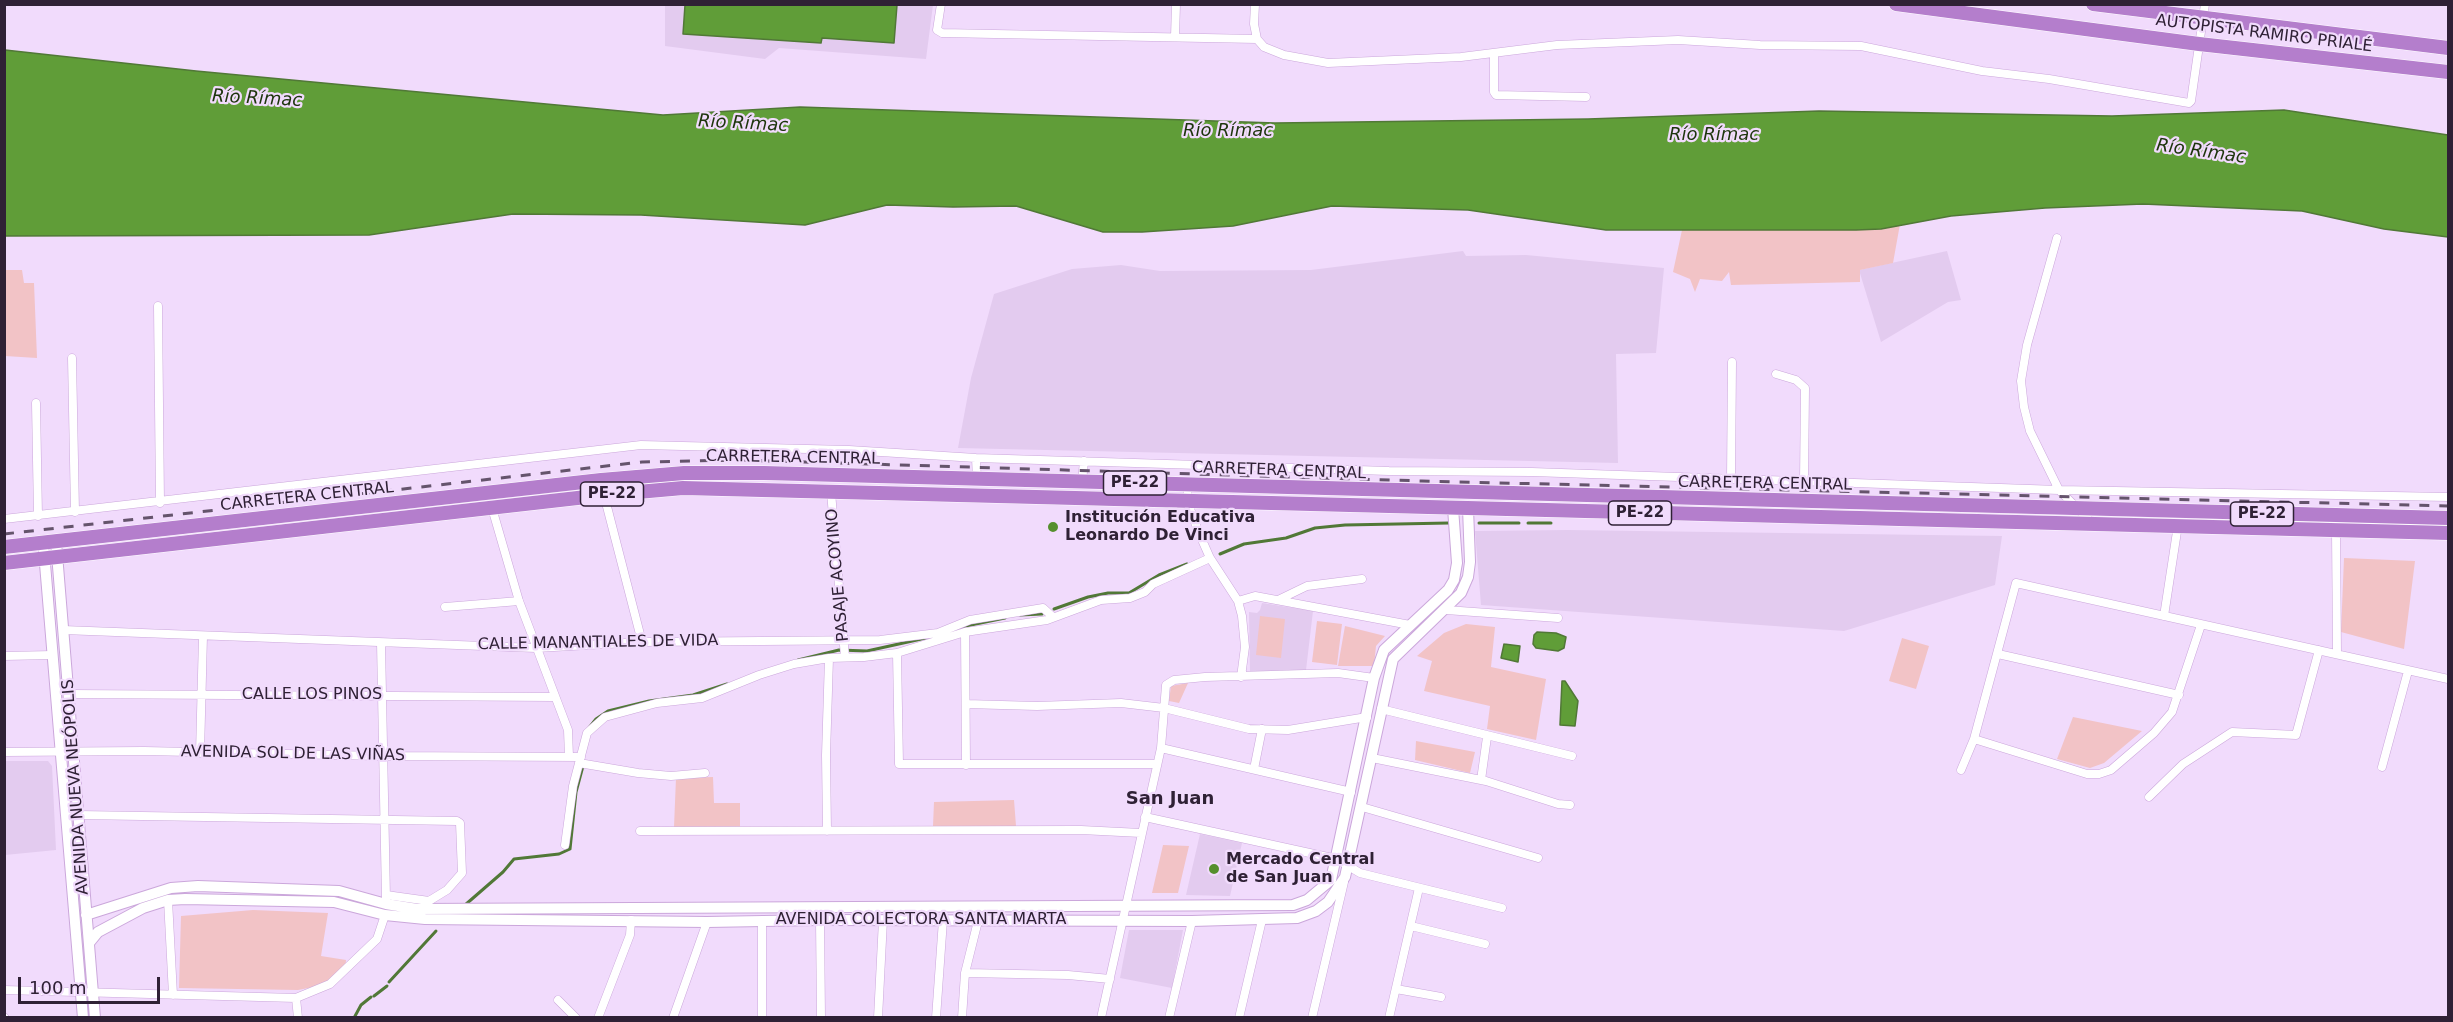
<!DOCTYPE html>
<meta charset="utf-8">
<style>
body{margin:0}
#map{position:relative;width:2453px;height:1022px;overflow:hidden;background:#f1dbfc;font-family:"DejaVu Sans",sans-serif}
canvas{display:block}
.frame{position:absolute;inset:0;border:6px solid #2f2135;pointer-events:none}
.scale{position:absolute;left:18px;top:977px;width:142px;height:27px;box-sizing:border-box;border:3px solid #2f2135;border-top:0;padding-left:8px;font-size:18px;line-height:21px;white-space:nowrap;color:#2f2135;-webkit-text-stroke:4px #f1dbfc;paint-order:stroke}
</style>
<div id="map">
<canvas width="2453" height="1022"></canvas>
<div class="frame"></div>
<div class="scale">100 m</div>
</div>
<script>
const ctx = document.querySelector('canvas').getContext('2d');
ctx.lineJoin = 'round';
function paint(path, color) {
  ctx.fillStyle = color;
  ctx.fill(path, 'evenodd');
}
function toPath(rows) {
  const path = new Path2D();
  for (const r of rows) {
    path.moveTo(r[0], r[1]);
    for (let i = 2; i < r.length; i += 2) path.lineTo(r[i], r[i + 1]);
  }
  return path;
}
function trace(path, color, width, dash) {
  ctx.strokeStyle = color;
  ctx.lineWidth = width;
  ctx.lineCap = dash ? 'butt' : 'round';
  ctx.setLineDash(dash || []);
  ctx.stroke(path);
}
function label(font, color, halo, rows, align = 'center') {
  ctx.font = font + ' "DejaVu Sans",sans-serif';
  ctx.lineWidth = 4.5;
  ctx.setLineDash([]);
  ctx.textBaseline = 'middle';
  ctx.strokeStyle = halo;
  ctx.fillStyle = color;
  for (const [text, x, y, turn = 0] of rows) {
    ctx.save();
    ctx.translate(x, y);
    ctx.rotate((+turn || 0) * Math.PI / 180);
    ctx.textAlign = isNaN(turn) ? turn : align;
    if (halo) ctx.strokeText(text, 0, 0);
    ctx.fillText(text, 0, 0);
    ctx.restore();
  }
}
paint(toPath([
 [665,5,933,5,926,59,779,48,765,59,665,46],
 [1463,251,1466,256,1526,255,1664,268,1656,353,1616,354,1618,463,958,448,971,378,994,294,1072,269,1121,265,1160,271,1311,270],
 [1947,251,1961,300,1948,302,1881,342,1859,270],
 [1568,530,1640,531,2002,536,1995,585,1844,631,1481,605,1475,531],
 [1262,603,1313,611,1306,670,1250,672,1249,612,1257,613,1260,610],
 [5,761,48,761,52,766,56,850,5,855],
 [1200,834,1242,843,1230,896,1186,895],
 [1129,930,1183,930,1172,988,1120,978]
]), '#e3cbef');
paint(toPath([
 [1900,224,1893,263,1860,270,1860,282,1731,285,1729,272,1722,281,1700,279,1695,292,1690,279,1673,272,1682,230,1856,230,1881,229],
 [5,270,22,270,24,283,34,283,37,358,5,356],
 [2344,558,2415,561,2404,649,2341,632],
 [1260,616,1285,619,1281,658,1256,655],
 [1317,621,1342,624,1337,665,1312,662],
 [1466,624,1495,627,1491,667,1546,679,1536,740,1487,729,1490,706,1424,691,1432,661,1417,656,1444,633],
 [1345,626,1385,636,1376,646,1374,666,1338,666],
 [1902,638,1929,646,1916,689,1889,681],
 [1188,683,1179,703,1169,701,1171,686],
 [2073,717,2142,731,2104,763,2090,768,2057,759],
 [1416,741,1475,752,1470,773,1415,760],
 [713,777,714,803,740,803,740,827,674,827,676,778],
 [1014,800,1016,826,933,826,934,802],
 [1163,845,1189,846,1178,893,1152,893],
 [253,910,328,913,321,956,346,960,345,971,324,985,298,990,179,988,181,916]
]), '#f2c3c6');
const water = toPath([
 [685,5,897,5,894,43,822,38,821,43,683,34,685,5],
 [5,50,196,71,663,115,800,107,1275,123,1588,119,1819,111,2112,116,2284,110,2448,135,2448,237,2384,229,2302,211,2143,204,2045,208,1951,216,1881,229,1856,230,1606,230,1468,210,1332,206,1233,226,1142,232,1103,232,1016,206,953,207,887,205,805,225,641,215,513,214,369,235,5,236,5,50],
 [1537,632,1556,633,1566,637,1564,648,1558,651,1536,648,1533,644,1534,635,1537,632],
 [1504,644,1520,646,1518,662,1501,658,1504,644],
 [1562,681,1565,681,1578,701,1575,726,1560,725,1562,681]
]);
paint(water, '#609d38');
trace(water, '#517837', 1.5);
trace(toPath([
 [1479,523,1519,523],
 [1528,523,1551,523],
 [1220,554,1244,544,1286,538,1315,528,1345,525,1449,523],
 [1054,609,1088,597,1108,593,1129,593,1159,575,1187,564],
 [1020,615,1042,614],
 [961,627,1005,618],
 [798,660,839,650,867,651,926,638],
 [588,729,596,719,608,711,649,701,693,695,727,684],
 [465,905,503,872,514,859,559,854,570,849,576,792,583,766],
 [389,982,436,931],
 [374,996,387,986],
 [354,1018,361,1005,371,997]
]), '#517837', 3);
const street = toPath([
 [941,4,937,30,942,33,1257,39],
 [1255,4,1254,24,1257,39,1264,47,1284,55,1328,63,1461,57,1557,45,1678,40,1760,45,1861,46,1982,71,2049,79,2189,103,2191,101,2205,4],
 [1175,37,1176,4],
 [1494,53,1494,92,1496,95,1586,97],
 [2057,238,2027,345,2021,381,2024,407,2030,431,2059,490,2092,523],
 [158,306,160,503],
 [72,358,75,512],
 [1776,374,1796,380,1805,388,1804,482],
 [36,403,38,516],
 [976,458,977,479],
 [1731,479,1732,362],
 [1082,482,1084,461],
 [1188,485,1187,501,1199,533,1210,558,1238,601,1255,596,1410,625],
 [831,492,845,657],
 [604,495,642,642],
 [492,508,519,601,568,730,569,757],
 [4,519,641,445,849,450,976,458,1389,471,1532,472,2059,490,2448,497],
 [2336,530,2337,654],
 [1278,600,1307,586,1362,579],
 [1238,601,1242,616,1245,647,1241,677],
 [445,607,519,601],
 [1446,610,1558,618],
 [2164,616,2178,525],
 [63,630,536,648,642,642,880,640,938,633,970,620,1043,608,1053,617],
 [965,632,966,765],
 [381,643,386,899],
 [897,653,899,764,1157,764],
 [1998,654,2179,695],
 [4,656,53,655],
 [69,694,555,697],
 [966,704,1037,706,1121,703,1164,708,1249,729,1288,730,1367,717],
 [1381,709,1572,756],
 [1974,739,2087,774,2099,774,2111,770,2154,733,2172,712,2201,625],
 [1161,748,1351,792],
 [4,752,144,751,383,756,581,757],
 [200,753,203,636],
 [1372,758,1486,781,1558,804,1570,805],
 [579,763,638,773,671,776,705,773],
 [2382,767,2408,671],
 [1254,769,1262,729],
 [1961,770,1974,739,2016,583,2448,679],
 [1481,780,1487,737],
 [2149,797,2183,764,2232,732,2296,735,2319,650],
 [1362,807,1538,858],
 [79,815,457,821,460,823,462,873,447,890,429,901,386,895],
 [1145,817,1337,859,1360,873,1502,908],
 [640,831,1081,830,1141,833],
 [827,831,826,755,829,658],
 [565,845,573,786,587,733,605,717,657,703,702,698,759,675,794,664,829,658,864,657,897,653,965,632,1047,620,1101,600,1130,598,1145,592,1153,584,1210,558],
 [168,900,173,995],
 [820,920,821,1018],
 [762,921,762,1018],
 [1411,926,1485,944],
 [965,973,1068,975,1110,979],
 [1396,989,1441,997],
 [4,990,296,998,330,984,377,939,385,915],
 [296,998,298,1018],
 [558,1000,576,1018],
 [4,1017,5,1018],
 [598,1018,630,935,631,920],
 [673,1018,707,922],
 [878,1018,883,920],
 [936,1018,943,920],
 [962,1018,965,973,978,921],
 [1101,1018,1161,748,1166,685,1174,680,1205,677,1338,673,1374,678],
 [1169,1018,1192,921],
 [1239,1018,1262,920],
 [1312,1018,1344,882],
 [1389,1018,1419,888]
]);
const secondary = toPath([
 [56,542,95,1018],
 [44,552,83,1018],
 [86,915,171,888,198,886,339,891,386,904,417,909,1293,905,1307,900,1331,880,1374,678,1384,650,1448,590,1454,580,1457,563,1453,508],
 [89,943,98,932,143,908,168,900,185,899,334,902,385,915,425,919,707,922,820,920,1192,921,1297,918,1316,911,1328,902,1345,877,1393,659,1461,593,1468,577,1470,562,1468,508]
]);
const highway = toPath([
 [1896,4,2199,44,2448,72],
 [2093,4,2448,48],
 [4,547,601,480,684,473,764,473,2448,518],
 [4,563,604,495,683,488,2448,533]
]);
trace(street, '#cba7db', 9);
trace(secondary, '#cba7db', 12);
trace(highway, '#fff', 15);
trace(street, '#fff', 8);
trace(secondary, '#fff', 10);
trace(highway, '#b47ecc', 14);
trace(toPath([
 [4,534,642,462,739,460,1422,481,2448,506]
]), '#65546c', 3, [10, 10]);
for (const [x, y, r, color] of [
 [1053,527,6,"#558f2d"],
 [1214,869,6,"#558f2d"]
]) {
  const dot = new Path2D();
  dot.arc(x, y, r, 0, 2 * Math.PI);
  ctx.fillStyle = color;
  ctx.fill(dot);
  trace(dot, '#f1dbfc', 2);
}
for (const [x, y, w] of [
 [1135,483,63],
 [612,494,63],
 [1640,513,63],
 [2262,514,63]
]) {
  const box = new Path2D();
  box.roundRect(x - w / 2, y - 12, w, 24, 4.5);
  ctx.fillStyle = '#f1dbfc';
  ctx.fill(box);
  trace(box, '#2f2135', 1.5);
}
label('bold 15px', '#2f2135', null, [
 ["PE-22",1135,483],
 ["PE-22",612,494],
 ["PE-22",1640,513],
 ["PE-22",2262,514]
]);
label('16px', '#2f2135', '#f1dbfc', [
 ["AUTOPISTA RAMIRO PRIALÉ",2264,34,7],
 ["CARRETERA CENTRAL",793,458,1],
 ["CARRETERA CENTRAL",1279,471,2],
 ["CARRETERA CENTRAL",1765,484,1],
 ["CARRETERA CENTRAL",307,497,-6],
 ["PASAJE ACOYINO",838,575,-95],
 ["CALLE MANANTIALES DE VIDA",598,643,-1],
 ["CALLE LOS PINOS",312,695],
 ["AVENIDA SOL DE LAS VIÑAS",293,754,1],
 ["AVENIDA NUEVA NEÓPOLIS",76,787,-94],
 ["AVENIDA COLECTORA SANTA MARTA",921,920]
]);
label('bold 16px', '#2f2135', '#f1dbfc', [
 ["Institución Educativa",1065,518],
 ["Leonardo De Vinci",1065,536],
 ["Mercado Central",1226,860],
 ["de San Juan",1226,878]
], 'left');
label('italic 18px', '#1d350c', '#f1dbfc', [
 ["Río Rímac",257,99,3],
 ["Río Rímac",743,124,3],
 ["Río Rímac",1228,131],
 ["Río Rímac",1714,135],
 ["Río Rímac",2201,152,8]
]);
label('bold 18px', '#2f2135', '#f1dbfc', [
 ["San Juan",1170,799]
]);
</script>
